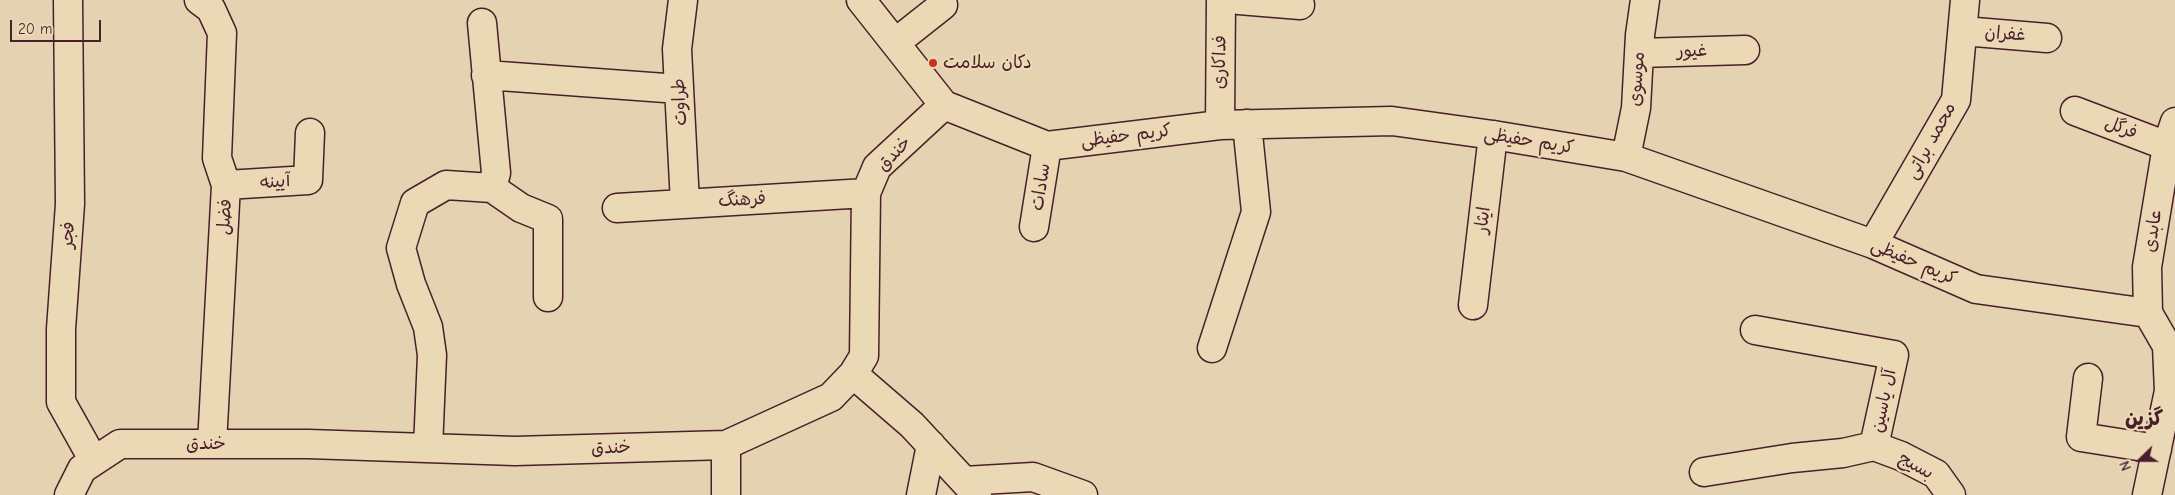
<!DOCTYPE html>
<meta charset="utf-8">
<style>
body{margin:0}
#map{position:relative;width:2175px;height:495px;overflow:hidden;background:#e5d2b0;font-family:"Comic Neue",sans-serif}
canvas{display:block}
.north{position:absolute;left:2115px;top:435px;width:50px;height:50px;-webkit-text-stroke:4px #ebd9b6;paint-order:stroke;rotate:248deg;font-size:14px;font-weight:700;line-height:20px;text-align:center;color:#4a1f2b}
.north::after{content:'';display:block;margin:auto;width:18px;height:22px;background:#4a1f2b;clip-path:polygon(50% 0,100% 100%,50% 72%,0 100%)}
.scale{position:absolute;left:10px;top:20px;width:91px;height:22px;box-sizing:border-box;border:2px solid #4a1f2b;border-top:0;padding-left:6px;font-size:15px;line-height:18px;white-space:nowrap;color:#4a1f2b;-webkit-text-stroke:4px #ebd9b6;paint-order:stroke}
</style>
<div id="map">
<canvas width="2175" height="495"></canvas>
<div class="north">N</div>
<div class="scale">20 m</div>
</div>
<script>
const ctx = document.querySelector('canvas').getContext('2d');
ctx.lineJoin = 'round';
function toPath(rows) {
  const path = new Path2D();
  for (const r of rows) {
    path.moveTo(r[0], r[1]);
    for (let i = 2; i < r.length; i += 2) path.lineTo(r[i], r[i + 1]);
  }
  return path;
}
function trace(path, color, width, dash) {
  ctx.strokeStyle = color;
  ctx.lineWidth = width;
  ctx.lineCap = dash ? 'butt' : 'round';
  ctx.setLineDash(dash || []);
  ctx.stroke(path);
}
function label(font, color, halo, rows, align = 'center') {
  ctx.font = font + ' "Comic Neue","Playpen Sans Arabic",sans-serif';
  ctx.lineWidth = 4.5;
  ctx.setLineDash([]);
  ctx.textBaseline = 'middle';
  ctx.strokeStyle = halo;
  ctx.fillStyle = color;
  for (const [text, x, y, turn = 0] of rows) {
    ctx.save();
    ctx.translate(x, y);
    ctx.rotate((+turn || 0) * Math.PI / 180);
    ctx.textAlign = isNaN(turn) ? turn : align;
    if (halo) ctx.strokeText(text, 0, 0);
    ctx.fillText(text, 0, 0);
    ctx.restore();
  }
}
const minor = toPath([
 [68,0,70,204,61,329,61,402,94,461],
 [199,0,211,9,222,33,217,158,226,185,212,444],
 [683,0,677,49,685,203],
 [861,0,944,105,1047,146,1220,125,1392,121,1493,135,1626,157,1873,244,1976,289,2148,313,2167,346,2169,391,2147,495],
 [1239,0,1300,5],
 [482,23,496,173,492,188],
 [1963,31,2047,38],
 [895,43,943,5],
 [1639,53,1745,50],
 [486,75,679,89],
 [2075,111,2167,146],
 [1220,125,1221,0],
 [1626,157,1636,108,1640,35,1645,0],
 [226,185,308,180,310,133],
 [617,208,866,193],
 [1034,227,1047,146],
 [1873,244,1956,100,1965,0],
 [1473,305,1493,135],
 [2148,313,2147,267,2167,146,2175,122],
 [1212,348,1256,212,1247,124],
 [853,374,912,425,977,495],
 [2088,378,2081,437,2157,449],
 [726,445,726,495],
 [1874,446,1901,456,1936,474,1951,495],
 [428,448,432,355,428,327,411,284,401,248,415,203,446,185,492,188,521,208,548,219,548,297],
 [1704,472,1792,458,1843,453,1874,446,1894,355,1755,330],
 [964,481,1033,477,1083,495],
 [69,495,82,469,120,444,308,444,515,451,726,445,831,397,853,374,864,356,866,193,877,167,944,105],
 [921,495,931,445]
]);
trace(minor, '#4a1f2b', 31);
trace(minor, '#ebd9b6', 28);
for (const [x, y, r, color] of [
 [933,63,5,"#c8321e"]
]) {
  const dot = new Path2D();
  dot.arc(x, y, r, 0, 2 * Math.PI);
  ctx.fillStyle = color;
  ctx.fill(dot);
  trace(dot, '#ebd9b6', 2);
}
label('18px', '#4a1f2b', '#ebd9b6', [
 ["غفران",2005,34,4],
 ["غیور",1692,51,-2],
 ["فداکاری",1220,62,-89],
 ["موسوی",1637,79,-86],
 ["طراوت",680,102,-93],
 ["فرگل",2121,128,21],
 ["کریم حفیظی",1126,136,-7],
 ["کریم حفیظی",1529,141,9],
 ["محمد براتی",1931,141,-61],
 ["خندق",894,154,-46],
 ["آیینه",275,182,-4],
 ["سادات",1041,187,-81],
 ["فرهنگ",742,200,-3],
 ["فضل",225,217,-87],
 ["ایثار",1483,220,-83],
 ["عابدی",2153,231,-81],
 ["فجر",68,235,-86],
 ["کریم حفیظی",1914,262,23],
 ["آل یاسین",1884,401,-78],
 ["خندق",206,444],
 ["خندق",611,448,-2],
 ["بسیج",1916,466,29]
]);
label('18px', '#4a1f2b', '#ebd9b6', [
 ["دکان سلامت",943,63]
], 'left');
label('bold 20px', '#4a1f2b', '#ebd9b6', [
 ["گزین",2144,419]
]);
</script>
